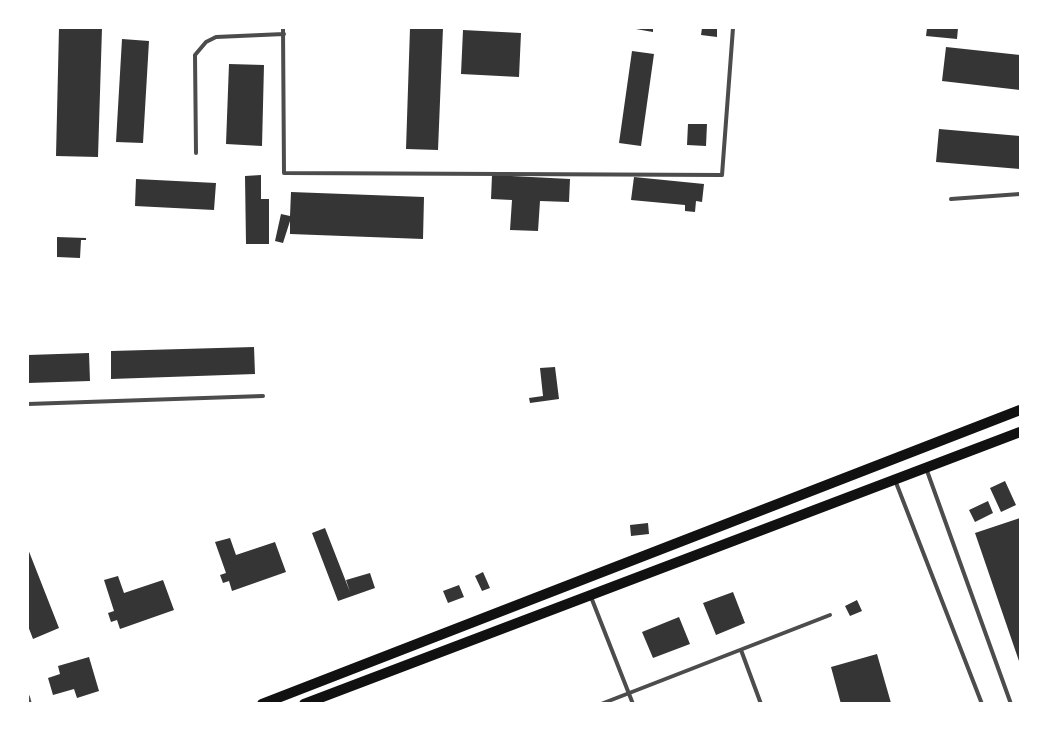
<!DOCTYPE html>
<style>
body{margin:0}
#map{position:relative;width:1048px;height:731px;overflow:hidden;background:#fff;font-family:Roboto,sans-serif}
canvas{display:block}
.frame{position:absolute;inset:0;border:29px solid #fff;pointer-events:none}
</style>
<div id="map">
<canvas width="1048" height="731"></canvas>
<div class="frame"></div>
</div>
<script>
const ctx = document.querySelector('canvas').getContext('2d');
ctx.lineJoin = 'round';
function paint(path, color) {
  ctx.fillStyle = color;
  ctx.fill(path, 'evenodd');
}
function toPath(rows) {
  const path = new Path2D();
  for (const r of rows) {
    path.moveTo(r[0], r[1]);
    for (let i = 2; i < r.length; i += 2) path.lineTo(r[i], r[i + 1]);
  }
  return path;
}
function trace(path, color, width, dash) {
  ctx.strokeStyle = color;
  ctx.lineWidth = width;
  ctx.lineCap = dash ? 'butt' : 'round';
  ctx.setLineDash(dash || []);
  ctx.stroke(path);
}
paint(toPath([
 [59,28,102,28,98,157,56,156],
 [410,28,443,28,438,150,406,149],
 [630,28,653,28,653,32],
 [702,28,717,28,717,37,701,35],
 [927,28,958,28,957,39,926,36],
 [463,30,521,33,519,77,461,74],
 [122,39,149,41,143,143,116,142],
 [946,47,1020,55,1020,90,942,81],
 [632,51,654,54,641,146,619,143],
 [229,64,264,65,262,146,226,144],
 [688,124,707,124,706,146,687,145],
 [939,129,1020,136,1020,169,936,162],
 [261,175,261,199,269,199,269,244,246,244,245,176],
 [492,175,570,179,569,202,540,201,538,231,510,230,512,200,491,199],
 [634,177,704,184,702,202,696,201,695,212,685,211,685,205,631,200],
 [136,179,216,183,214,210,135,206],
 [291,192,424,197,423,239,290,234,290,221,283,243,275,241,281,214,290,216],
 [57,237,86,238,86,240,81,240,80,258,57,257],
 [254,347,255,374,111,379,111,351],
 [89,353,90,381,28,383,28,355],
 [555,367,559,399,530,403,529,398,543,396,540,368],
 [1005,481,1016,505,1001,512,990,488],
 [988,501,993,513,975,522,969,510],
 [1020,518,1020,664,975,533],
 [648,523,649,534,631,536,630,525],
 [325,528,350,592,346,580,370,573,375,588,338,601,312,533],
 [230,538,236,555,275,542,286,572,232,591,229,581,223,583,220,575,226,573,215,542],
 [28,549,59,628,33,639,28,626],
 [483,572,490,588,482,591,475,576],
 [118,576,124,593,163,580,174,610,120,629,117,620,111,622,108,613,114,611,104,580],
 [459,585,464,597,448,603,443,591],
 [733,592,745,623,716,635,703,603],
 [857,600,862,611,850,616,845,606],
 [679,617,690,644,653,658,642,632],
 [877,654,891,703,841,704,831,667],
 [89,657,99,691,77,698,74,689,53,695,48,678,60,674,58,666]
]), '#353535');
trace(toPath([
 [283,28,284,173,722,175,733,28],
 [196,153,195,55,206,42,216,37,284,34],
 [951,199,1020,194],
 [28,404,263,396],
 [926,468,1011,704],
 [895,480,982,704],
 [591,597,633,704],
 [741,650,761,704],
 [28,697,30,704],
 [601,704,830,615]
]), '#4c4c4c', 4);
trace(toPath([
 [262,704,1020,410],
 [304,704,1020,432]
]), '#111', 10);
</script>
